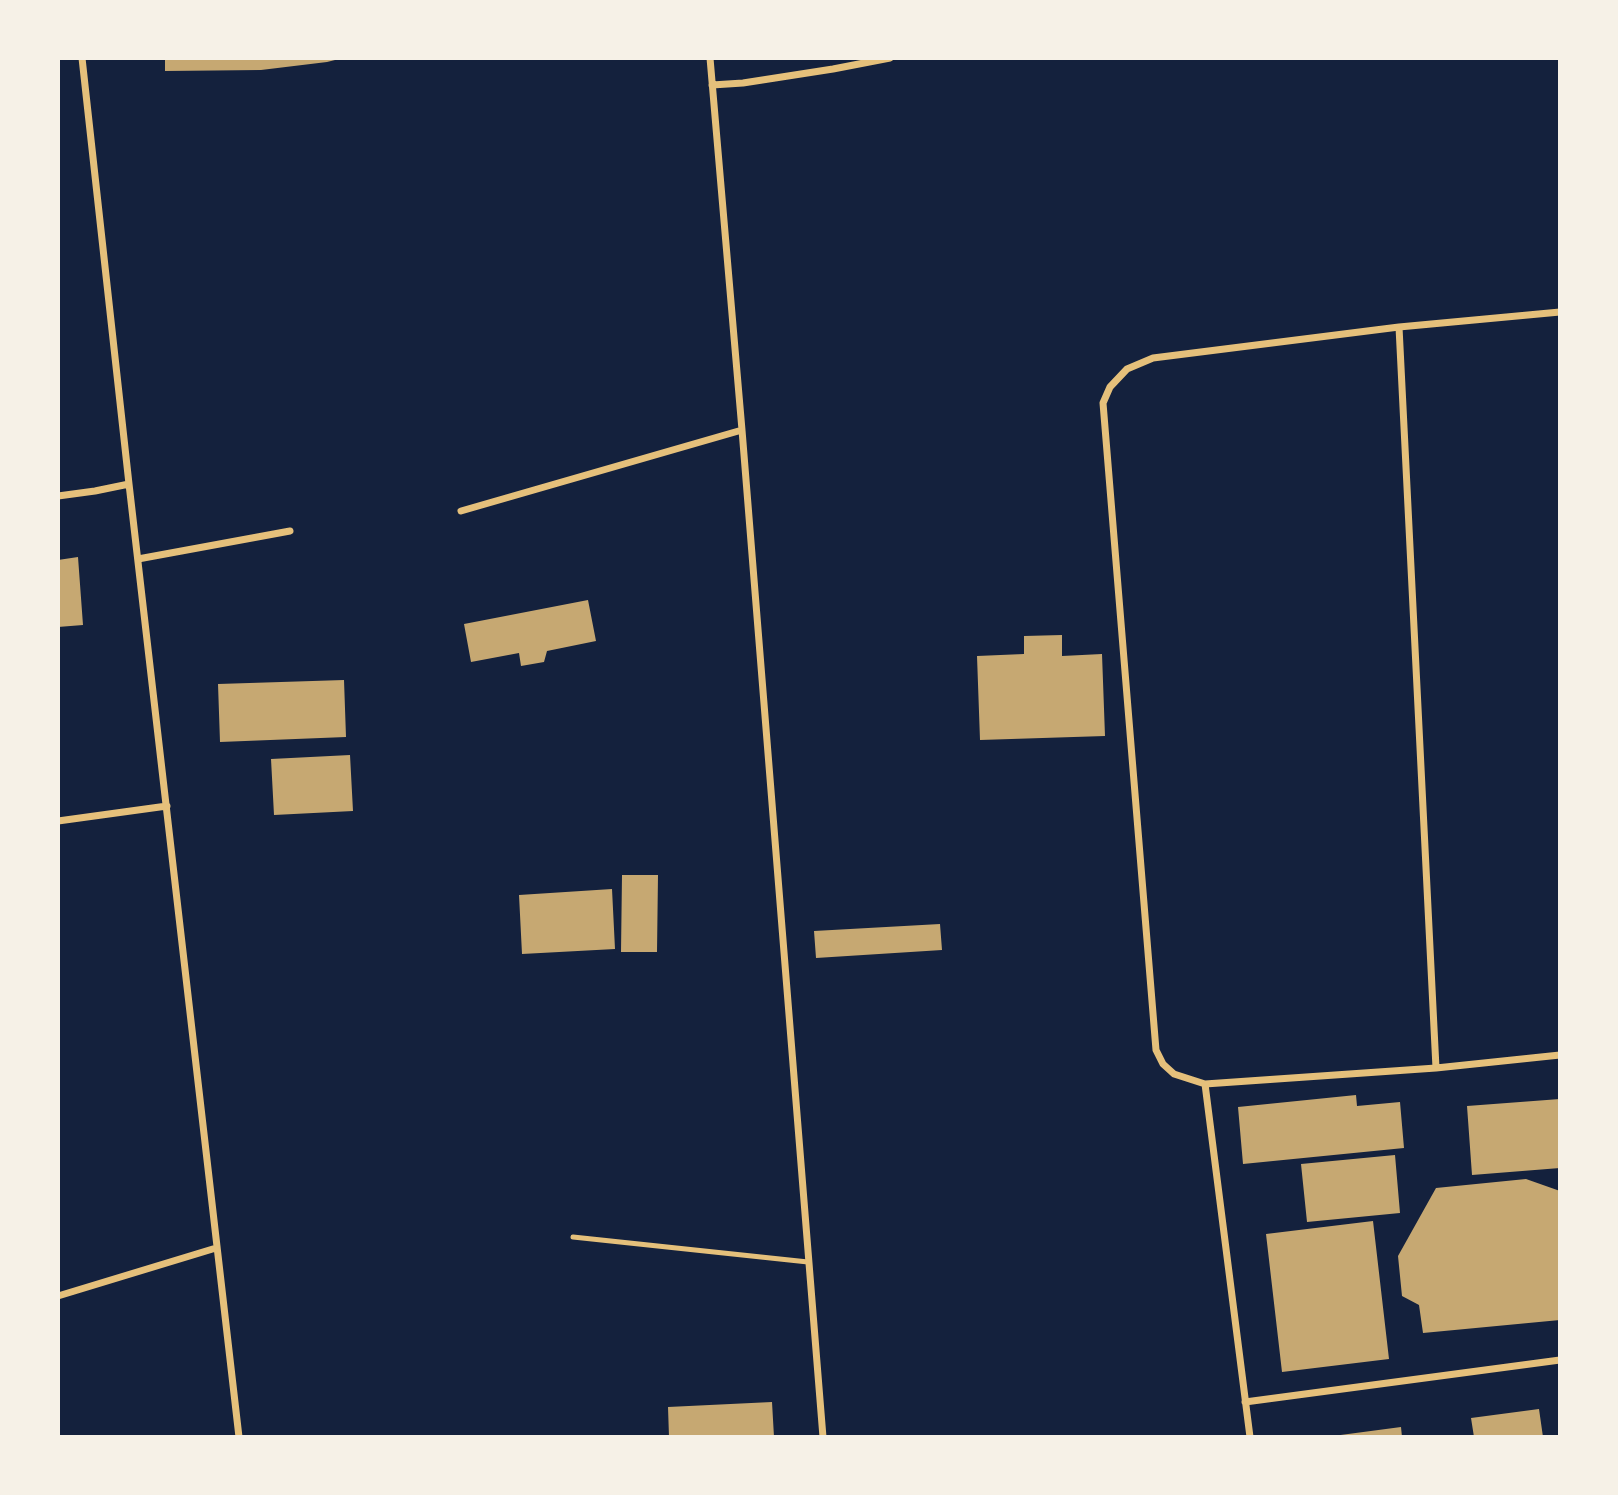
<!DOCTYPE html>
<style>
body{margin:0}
#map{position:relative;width:1618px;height:1495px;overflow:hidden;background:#14213d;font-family:"Alegreya Sans",sans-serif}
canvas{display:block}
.frame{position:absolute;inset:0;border:60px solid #f6f1e7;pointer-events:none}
</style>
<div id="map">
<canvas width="1618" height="1495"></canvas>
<div class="frame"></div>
</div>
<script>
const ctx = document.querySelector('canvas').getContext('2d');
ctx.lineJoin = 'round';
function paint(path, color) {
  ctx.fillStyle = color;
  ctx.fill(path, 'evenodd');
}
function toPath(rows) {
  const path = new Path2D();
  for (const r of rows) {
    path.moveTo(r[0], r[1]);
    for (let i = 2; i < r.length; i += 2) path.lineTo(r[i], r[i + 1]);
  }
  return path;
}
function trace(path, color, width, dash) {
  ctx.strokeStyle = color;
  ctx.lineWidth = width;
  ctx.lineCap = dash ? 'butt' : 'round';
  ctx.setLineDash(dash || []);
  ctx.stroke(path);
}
paint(toPath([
 [165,58,339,58,339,59,327,62,261,70,165,71],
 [78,557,83,625,58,627,58,560],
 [588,600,596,641,547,651,544,662,521,666,519,653,471,662,464,624],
 [1062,635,1062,656,1102,654,1105,736,980,740,977,656,1024,654,1024,636],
 [344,680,346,737,220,742,218,684],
 [350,755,353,811,274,815,271,759],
 [622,875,658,875,657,952,621,952],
 [612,889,615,949,522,954,519,895],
 [940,924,942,950,816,958,814,931],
 [1356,1095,1357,1106,1400,1102,1404,1148,1243,1164,1238,1107],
 [1560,1099,1560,1168,1472,1175,1467,1106],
 [1395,1155,1400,1213,1307,1222,1301,1164],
 [1526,1179,1560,1191,1560,1320,1423,1333,1419,1305,1402,1296,1398,1256,1436,1188],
 [1373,1221,1389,1359,1282,1372,1266,1234],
 [772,1402,774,1437,669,1437,668,1407],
 [1539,1409,1543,1437,1474,1437,1471,1418],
 [1401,1427,1402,1437,1333,1437,1333,1436]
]), '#c6a872');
trace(toPath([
 [573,1237,808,1262]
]), '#e5c07b', 5);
trace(toPath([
 [82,58,129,484,239,1437],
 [710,58,742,430,823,1437],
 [712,85,743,83,833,69,890,58],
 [1560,312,1399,327,1153,358,1127,369,1110,387,1103,403,1156,1050,1163,1064,1174,1074,1205,1084,1436,1068,1560,1055],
 [1399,327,1436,1068],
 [58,496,95,491,129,484],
 [461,511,742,430],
 [138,559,290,531],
 [58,821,167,806],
 [1205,1084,1250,1437],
 [58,1296,216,1248],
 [1245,1402,1560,1360]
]), '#e5c07b', 7);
</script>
